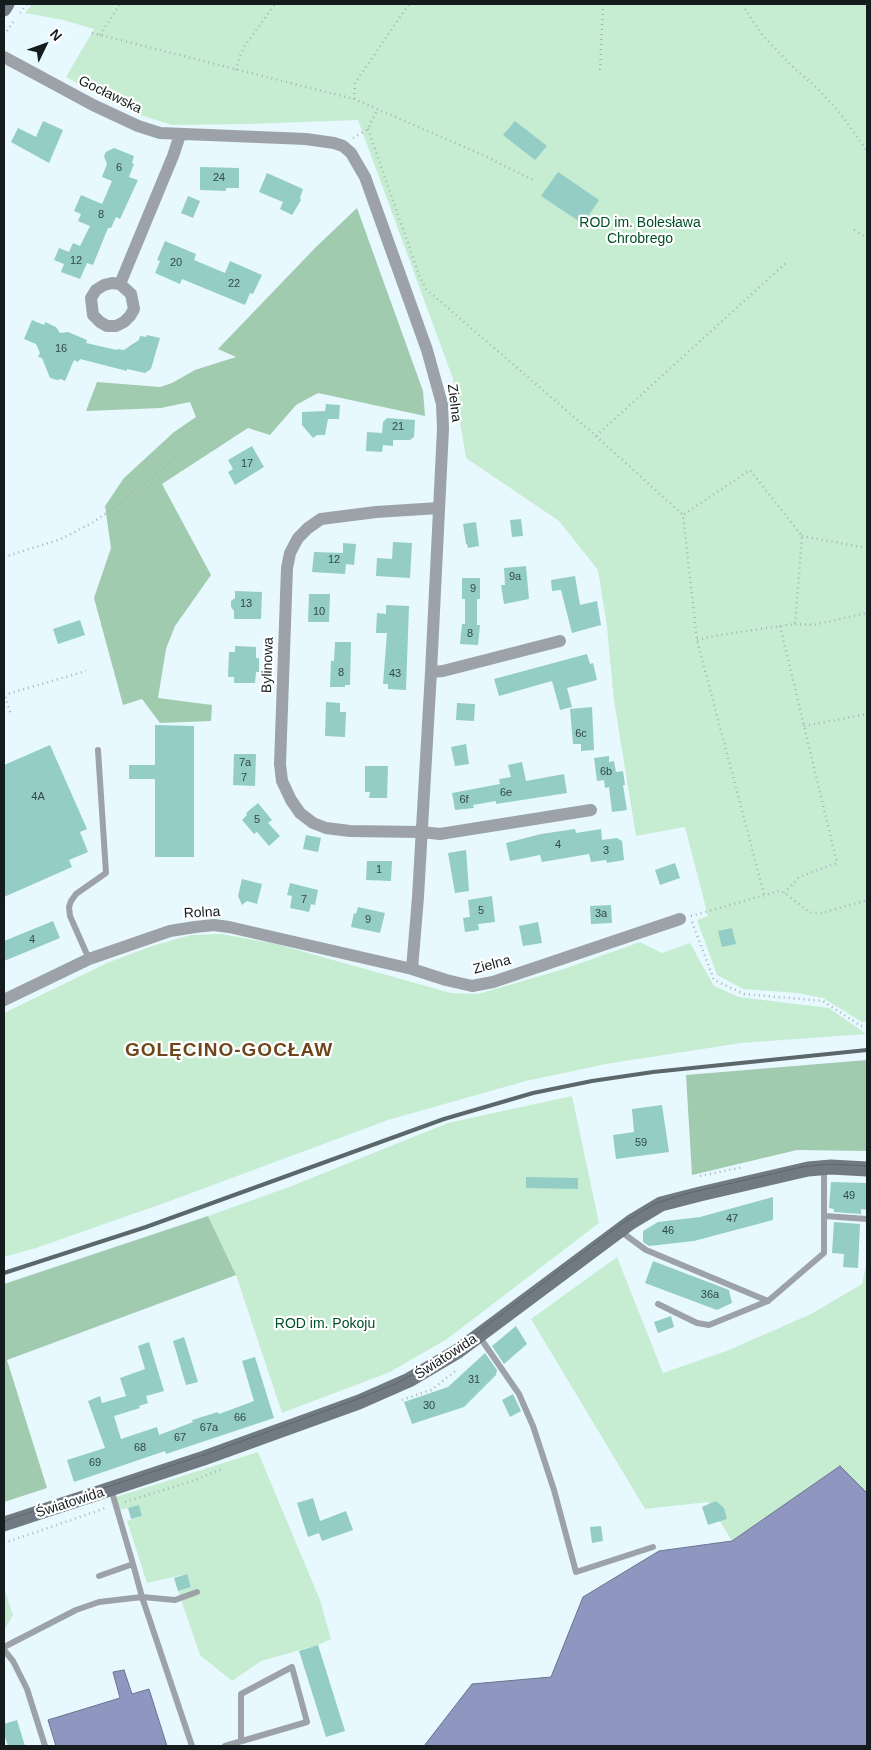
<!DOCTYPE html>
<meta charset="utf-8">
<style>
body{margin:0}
#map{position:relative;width:871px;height:1750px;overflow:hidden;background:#e7f9fe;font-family:Helvetica,sans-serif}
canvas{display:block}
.frame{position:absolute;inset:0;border:5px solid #141c1e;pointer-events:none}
.north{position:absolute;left:20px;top:20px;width:50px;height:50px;-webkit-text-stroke:4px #fff;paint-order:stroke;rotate:48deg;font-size:14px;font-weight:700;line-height:20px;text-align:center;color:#141c1e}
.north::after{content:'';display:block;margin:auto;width:18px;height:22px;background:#141c1e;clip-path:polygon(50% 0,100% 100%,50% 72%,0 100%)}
</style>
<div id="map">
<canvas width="871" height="1750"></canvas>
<div class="frame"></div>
<div class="north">N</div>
</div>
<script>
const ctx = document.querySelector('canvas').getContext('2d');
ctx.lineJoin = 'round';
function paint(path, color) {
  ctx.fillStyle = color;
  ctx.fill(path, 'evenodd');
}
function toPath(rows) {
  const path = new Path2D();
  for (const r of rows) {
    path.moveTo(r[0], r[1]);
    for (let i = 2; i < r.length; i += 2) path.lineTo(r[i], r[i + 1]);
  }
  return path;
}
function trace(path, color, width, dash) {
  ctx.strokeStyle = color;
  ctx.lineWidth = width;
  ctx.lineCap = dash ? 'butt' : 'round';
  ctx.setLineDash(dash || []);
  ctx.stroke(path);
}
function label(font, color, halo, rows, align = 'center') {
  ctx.font = font + ' Helvetica,sans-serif';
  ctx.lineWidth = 4.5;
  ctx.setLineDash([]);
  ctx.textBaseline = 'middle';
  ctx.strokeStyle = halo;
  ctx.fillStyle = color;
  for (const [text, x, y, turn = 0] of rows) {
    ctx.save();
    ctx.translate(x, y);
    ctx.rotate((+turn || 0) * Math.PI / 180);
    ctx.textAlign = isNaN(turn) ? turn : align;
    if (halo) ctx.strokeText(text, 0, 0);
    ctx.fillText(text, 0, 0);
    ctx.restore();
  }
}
paint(toPath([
 [32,4,867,4,867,1021,862,1022,823,998,797,993,743,989,717,975,697,920,708,916,685,827,636,836,614,701,607,627,598,570,559,521,466,458,453,379,358,120,250,124,172,125,134,113,66,77,94,29,63,20,25,13],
 [221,934,276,944,451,993,478,994,564,969,640,942,662,953,690,943,714,986,739,997,829,1008,866,1034,741,1043,606,1064,526,1081,388,1120,170,1201,36,1248,4,1257,4,1013,107,963,152,946,191,935],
 [572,1096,599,1223,447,1339,390,1372,282,1413,236,1275,208,1216,289,1187,448,1123],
 [617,1257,663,1373,729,1350,811,1314,862,1284,867,1261,867,1493,840,1466,732,1541,708,1502,645,1509,531,1319],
 [258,1452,320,1600,331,1639,318,1645,261,1661,232,1681,200,1655,178,1591,191,1587,187,1574,147,1583,127,1521,142,1516,139,1506,120,1510,116,1497],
 [4,1588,13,1615,4,1631]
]), '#c6edd2');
paint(toPath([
 [357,208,423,391,425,416,318,393,296,405,270,435,248,428,162,484,211,575,175,626,166,649,158,698,212,705,211,721,160,723,142,699,123,705,94,598,111,548,105,506,124,478,174,432,196,417,190,402,161,408,86,411,97,382,160,387,172,383,195,370,236,357,218,349,316,247],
 [867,1060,867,1151,797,1150,692,1175,686,1075],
 [208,1216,236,1275,7,1360,47,1488,4,1502,4,1284]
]), '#a0cbae');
const water = toPath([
 [840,1466,867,1493,867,1746,424,1746,472,1684,551,1677,583,1597,659,1551,732,1541,840,1466],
 [124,1670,132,1694,149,1689,167,1746,56,1746,48,1720,120,1698,113,1672,124,1670]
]);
paint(water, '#8f97c0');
trace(water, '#6a728f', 1);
paint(toPath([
 [43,121,63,130,49,163,11,142,18,128,36,137],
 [515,121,547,146,535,160,503,135],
 [114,148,134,156,132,163,134,164,129,177,138,180,120,219,116,217,111,228,108,228,93,265,87,263,80,279,61,272,64,264,54,260,59,248,69,252,73,243,80,246,90,226,78,221,81,214,74,211,81,195,102,204,112,181,102,177,107,164,104,156,106,152],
 [200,167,239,168,239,188,226,188,226,191,200,190],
 [558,172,599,200,583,224,541,196],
 [267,173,303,189,300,198,301,200,292,215,280,209,283,202,259,192],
 [188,196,200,201,193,218,181,213],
 [165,241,196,254,194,260,225,273,230,261,262,275,253,294,250,293,245,305,182,279,180,284,155,273,160,261,157,260],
 [32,320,44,325,45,322,56,327,60,333,68,332,87,340,86,343,117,350,117,349,124,350,131,345,139,340,140,336,146,337,147,335,160,338,151,369,145,373,127,369,127,371,80,359,78,362,74,360,65,381,61,379,57,380,50,378,42,358,38,357,40,353,36,344,24,339],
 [326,404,340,405,339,419,328,419,325,435,317,435,313,438,302,425,302,412,325,411],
 [387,418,415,420,414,437,410,440,393,440,393,446,383,445,382,452,366,451,367,432,382,433,383,422],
 [252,446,264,467,235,485,228,472,233,469,228,460],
 [521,519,523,536,512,537,510,520],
 [476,522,479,546,468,548,467,544,466,544,463,524],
 [393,542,412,543,410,578,376,576,377,558,392,559],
 [343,543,356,544,354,565,346,564,345,574,312,572,314,552,343,553],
 [526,566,529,599,504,604,501,585,505,585,504,568],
 [575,576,580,605,597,601,601,625,572,633,561,590,552,591,551,580],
 [462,578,480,578,480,599,477,599,477,625,480,625,478,645,460,644,462,624,465,624,465,599,462,599],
 [235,591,262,592,261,619,234,619,234,611,231,607,231,601,235,598],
 [309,594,330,594,329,622,308,622],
 [386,605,409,606,406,690,388,689,388,684,383,684,387,633,376,633,377,613,386,614],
 [80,620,85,635,58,644,53,629],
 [335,642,351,642,350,685,345,685,345,687,330,687,331,661,334,661],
 [235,646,256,647,256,658,259,658,259,672,256,672,255,683,234,683,234,677,228,677,229,652,235,652],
 [587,654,590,664,593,663,597,680,567,688,572,707,560,710,552,681,499,696,494,679],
 [326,702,340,703,340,712,346,712,345,737,325,736],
 [457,703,475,704,474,721,456,720],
 [592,707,594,750,581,751,581,744,573,744,570,709],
 [155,725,194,726,194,857,155,857,155,779,129,779,129,765,155,765],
 [466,744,469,764,455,766,451,747],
 [50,745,87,829,80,832,88,852,69,860,72,867,4,897,4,765],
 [234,754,256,754,255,786,233,785],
 [609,756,609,762,614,761,616,772,623,771,625,785,623,785,627,810,612,812,609,787,605,788,604,780,597,781,594,758],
 [522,762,526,781,564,774,567,793,496,804,496,801,473,805,474,808,455,810,452,793,500,784,499,779,511,777,508,765],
 [365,766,388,766,387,798,369,798,370,792,365,792],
 [258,803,272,820,268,823,280,836,269,846,257,832,254,834,242,820,247,815,246,813],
 [575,829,576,833,601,829,602,840,617,838,622,841,624,860,607,863,606,860,591,862,589,854,542,862,540,855,510,861,506,843,541,834],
 [306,835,321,838,318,852,303,849],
 [466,850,469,891,455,893,448,853],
 [367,861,392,861,391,881,366,880],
 [675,863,680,878,660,885,655,870],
 [242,879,262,884,257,904,247,901,242,905,238,896],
 [290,883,318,890,315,905,311,904,309,912,290,908,292,896,287,895],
 [492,896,495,922,478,924,479,930,465,932,463,918,470,917,468,900],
 [611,905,612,923,591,924,590,906],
 [358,907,385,913,380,933,351,927,354,913,356,914],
 [53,921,60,938,4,961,4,941],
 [538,922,542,943,523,946,519,926],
 [732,928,736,944,722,947,718,931],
 [662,1105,669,1152,616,1159,613,1135,634,1132,632,1109],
 [526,1177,578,1178,578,1189,526,1188],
 [831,1182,867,1183,867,1210,861,1209,861,1214,834,1212,834,1209,829,1208],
 [773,1197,773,1220,694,1241,649,1246,643,1242,643,1231,658,1222,700,1217],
 [834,1222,860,1224,858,1268,843,1267,844,1254,832,1253],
 [653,1261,729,1290,732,1303,717,1310,645,1283],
 [671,1316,674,1327,658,1333,654,1322],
 [516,1326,527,1344,504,1364,492,1346],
 [184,1337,198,1382,186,1385,173,1341],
 [149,1342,164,1391,146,1396,148,1403,139,1406,140,1408,114,1416,121,1439,157,1427,159,1435,193,1422,192,1420,218,1412,219,1414,254,1401,242,1361,255,1357,274,1418,166,1454,165,1451,74,1482,67,1460,105,1448,88,1401,100,1396,102,1403,126,1396,120,1378,145,1369,138,1346],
 [485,1353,497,1370,496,1375,464,1407,412,1424,404,1402,448,1387],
 [513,1394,521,1411,510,1417,502,1400],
 [313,1498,320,1521,346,1511,353,1530,322,1541,319,1533,308,1537,297,1503],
 [716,1501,724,1508,727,1519,708,1525,702,1507],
 [139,1505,142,1516,131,1519,128,1508],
 [601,1526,603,1541,592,1543,590,1527],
 [187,1574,191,1587,178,1591,174,1578],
 [318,1645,345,1731,326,1737,299,1651],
 [17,1720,25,1746,8,1746,4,1734,4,1724]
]), '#93cdc5');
trace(toPath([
 [744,4,745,9,763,36,795,69,818,89,840,113,867,151],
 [20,13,27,4],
 [92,33,354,99,483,155,533,180],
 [4,35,14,21],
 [100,35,120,4],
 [236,70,239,58,244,47,275,4],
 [600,70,603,4],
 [354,99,355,83,409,4],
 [368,129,419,275,426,289,596,436,683,515],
 [353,138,368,129,377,110],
 [854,230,867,238],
 [596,436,788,261],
 [802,536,867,548],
 [4,557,61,539,92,523,122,502,183,451],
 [795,624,813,625,867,613],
 [780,626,837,863,799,877,785,893],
 [697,640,713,636,795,624,802,536,750,470,683,515,697,640,764,894],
 [4,692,11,715],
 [4,695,86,671],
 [804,726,867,714],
 [691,916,779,891,785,893,805,909,812,913,822,913,867,900],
 [692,922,714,980,744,994,823,1001,861,1026,867,1026],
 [700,1176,744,1167],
 [402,1400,431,1390,458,1369],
 [125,1502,195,1480,224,1468],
 [4,1543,106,1508]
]), '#a5b4b8', 2.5, [1, 4]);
trace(toPath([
 [89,959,70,916,69,907,71,901,76,894,106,873,98,750],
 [825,1216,867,1219],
 [620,1231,646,1250,768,1301],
 [658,1304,697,1323,709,1325,768,1301,824,1253,824,1169],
 [479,1336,519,1394,533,1426,554,1490,576,1572,653,1547],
 [111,1489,133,1564],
 [99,1576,133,1564,142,1597,175,1600,197,1592],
 [4,1647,76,1610,99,1602,142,1597,192,1746],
 [4,1650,13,1661,27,1689,45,1746],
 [225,1746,307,1722,292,1667,241,1694,241,1741]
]), '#9ca2a8', 6);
trace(toPath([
 [4,57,93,105,138,126,160,133,306,139,334,143,343,146,351,153,365,177,427,350,442,404,443,429,431,672,418,897,412,969,446,980,472,986,493,982,680,919],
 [120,284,131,294,134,309,130,316,124,322,116,326,107,326,100,322,93,315,91,298,96,290,104,285,112,283,120,284,173,156,180,135],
 [439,508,376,512,321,519,308,528,298,538,290,553,287,568,280,764,282,781,291,800,300,813,313,823,326,828,350,831,421,832,440,834,591,810],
 [431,672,443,671,560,641],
 [4,1000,89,959,170,931,195,927,214,925,229,927,412,969]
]), '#9ca2a8', 12);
trace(toPath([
 [4,9,7,4],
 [4,1524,204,1458,359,1402,409,1380,458,1351,631,1222,661,1204,700,1194,808,1169,831,1167,867,1169]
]), '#717a83', 15);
trace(toPath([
 [4,1521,204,1455,355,1400,395,1384,425,1368,456,1349,624,1222,656,1203,689,1193,802,1167,829,1164,867,1166]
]), '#5c676a', 1);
trace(toPath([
 [4,1273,146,1227,444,1119,533,1093,592,1081,653,1072,867,1050]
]), '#5c676a', 4);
label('11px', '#344848', null, [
 ["6",119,168],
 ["24",219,178],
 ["8",101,215],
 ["12",76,261],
 ["20",176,263],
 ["22",234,284],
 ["16",61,349],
 ["21",398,427],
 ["17",247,464],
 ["12",334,560],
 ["9a",515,577],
 ["9",473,589],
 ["13",246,604],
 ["10",319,612],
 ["8",470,634],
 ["8",341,673],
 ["43",395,674],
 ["6c",581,734],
 ["7a",245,763],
 ["6b",606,772],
 ["7",244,778],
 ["6e",506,793],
 ["4A",38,797],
 ["6f",464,800],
 ["5",257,820],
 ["4",558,845],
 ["3",606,851],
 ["1",379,870],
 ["7",304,900],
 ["5",481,911],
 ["3a",601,914],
 ["9",368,920],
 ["4",32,940],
 ["59",641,1143],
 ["49",849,1196],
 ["47",732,1219],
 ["46",668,1231],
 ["36a",710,1295],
 ["31",474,1380],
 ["30",429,1406],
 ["66",240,1418],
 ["67a",209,1428],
 ["67",180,1438],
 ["68",140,1448],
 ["69",95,1463]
]);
label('14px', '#141c1e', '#fff', [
 ["Gocławska",110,95,26],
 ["Zielna",454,403,83],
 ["Bylinowa",268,665,-88],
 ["Rolna",202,913,-3],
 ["Zielna",492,965,-15],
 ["Światowida",446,1357,-33],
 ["Światowida",70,1503,-18]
]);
label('14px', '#014e2a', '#fff', [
 ["ROD im. Bolesława",640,223],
 ["Chrobrego",640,239],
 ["ROD im. Pokoju",325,1324]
]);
ctx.letterSpacing = '1px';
label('bold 19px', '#6f461b', '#fff', [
 ["GOLĘCINO-GOCŁAW",229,1051]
]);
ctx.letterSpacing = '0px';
</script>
